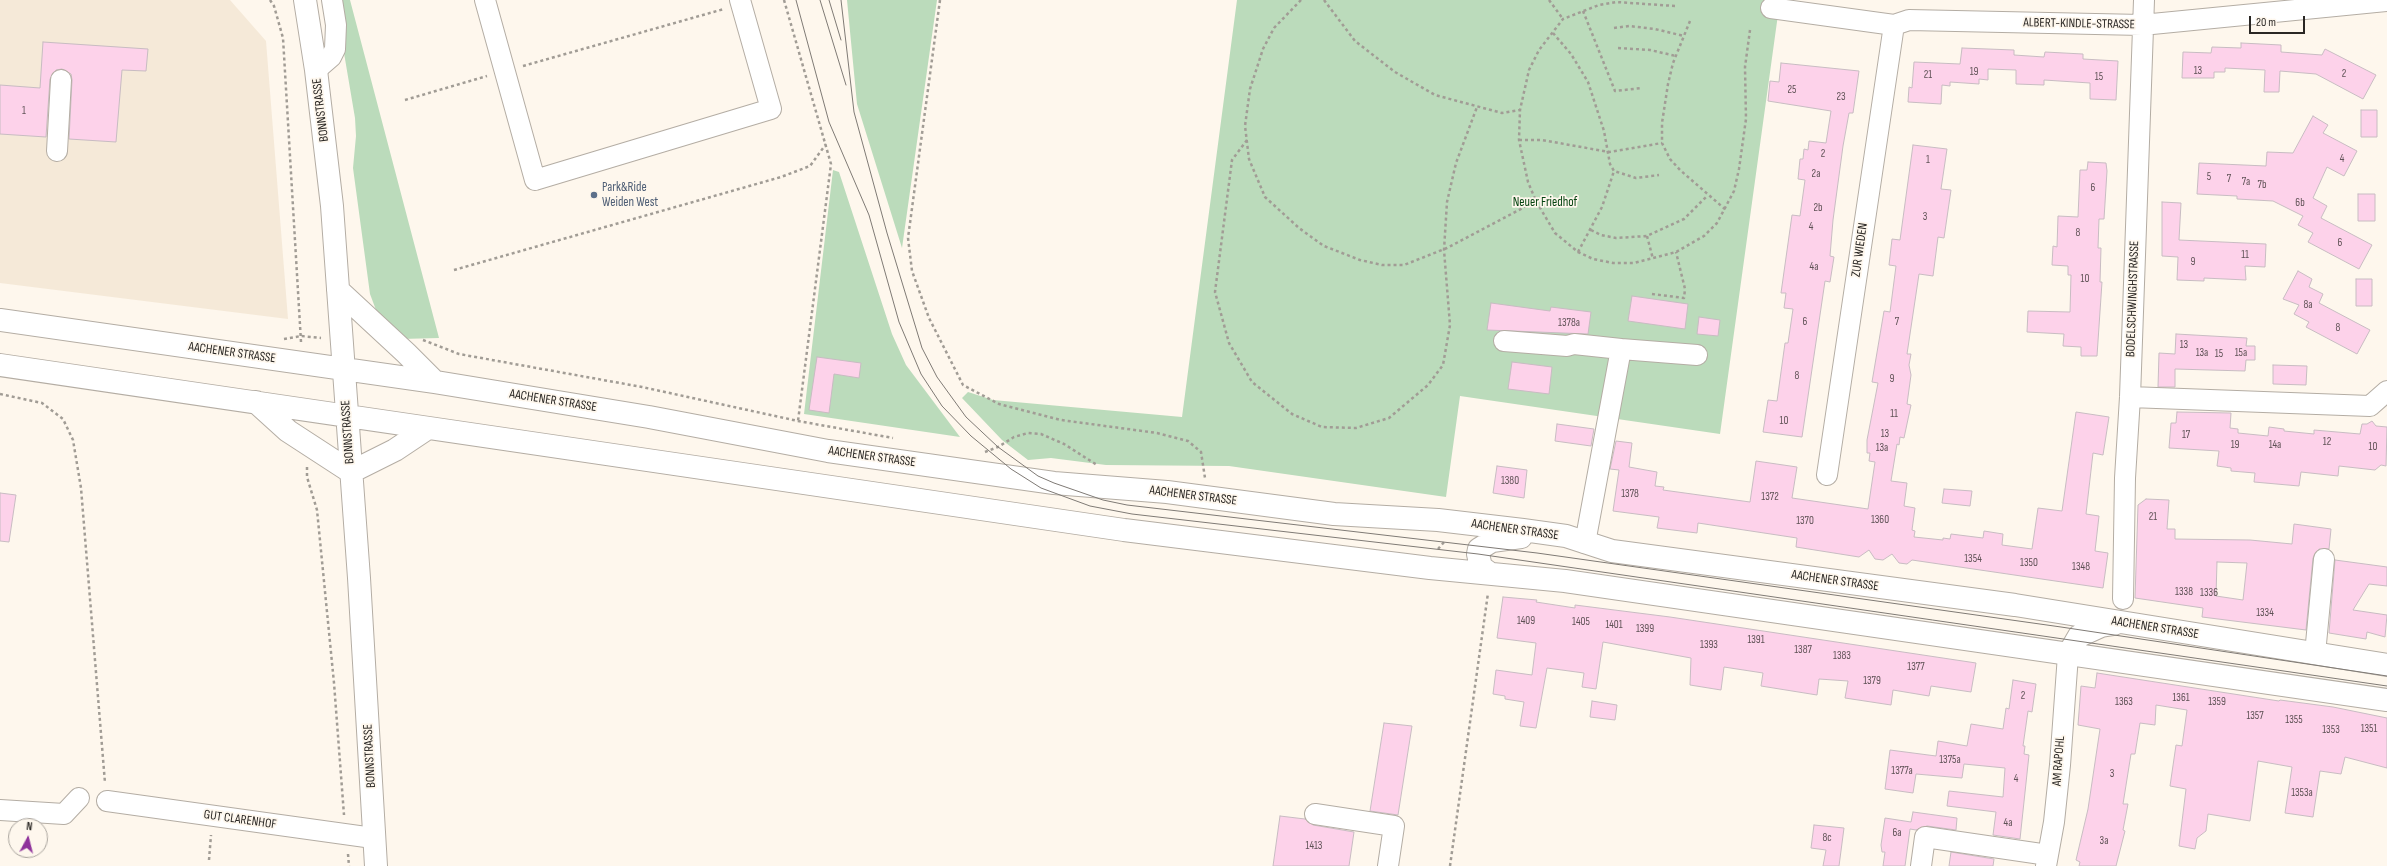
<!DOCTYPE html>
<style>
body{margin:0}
#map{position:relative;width:2387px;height:866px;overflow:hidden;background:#fef7ed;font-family:"Sofia Sans Condensed",sans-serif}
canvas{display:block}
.north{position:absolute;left:8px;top:818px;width:40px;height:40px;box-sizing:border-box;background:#fef7ed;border:1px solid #a9a49d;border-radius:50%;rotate:7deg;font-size:11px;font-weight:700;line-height:16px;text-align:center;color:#2a2724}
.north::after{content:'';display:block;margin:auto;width:14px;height:18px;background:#8f329b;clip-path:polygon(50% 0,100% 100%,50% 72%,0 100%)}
.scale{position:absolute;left:2249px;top:16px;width:56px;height:18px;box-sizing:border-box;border:2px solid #2a2724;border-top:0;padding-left:5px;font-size:12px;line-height:14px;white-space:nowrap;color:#2a2724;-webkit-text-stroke:3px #fef7ed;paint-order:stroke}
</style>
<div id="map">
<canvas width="2387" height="866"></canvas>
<div class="north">N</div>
<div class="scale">20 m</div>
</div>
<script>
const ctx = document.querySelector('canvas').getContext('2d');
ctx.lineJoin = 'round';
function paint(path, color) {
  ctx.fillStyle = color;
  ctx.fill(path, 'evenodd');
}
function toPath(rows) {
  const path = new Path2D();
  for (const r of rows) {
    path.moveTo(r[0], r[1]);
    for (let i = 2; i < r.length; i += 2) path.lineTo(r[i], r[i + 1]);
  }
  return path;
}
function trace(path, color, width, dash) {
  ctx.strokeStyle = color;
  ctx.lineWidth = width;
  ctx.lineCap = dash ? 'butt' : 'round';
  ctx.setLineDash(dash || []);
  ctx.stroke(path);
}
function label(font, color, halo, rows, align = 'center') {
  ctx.font = font + ' "Sofia Sans Condensed",sans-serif';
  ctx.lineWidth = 3.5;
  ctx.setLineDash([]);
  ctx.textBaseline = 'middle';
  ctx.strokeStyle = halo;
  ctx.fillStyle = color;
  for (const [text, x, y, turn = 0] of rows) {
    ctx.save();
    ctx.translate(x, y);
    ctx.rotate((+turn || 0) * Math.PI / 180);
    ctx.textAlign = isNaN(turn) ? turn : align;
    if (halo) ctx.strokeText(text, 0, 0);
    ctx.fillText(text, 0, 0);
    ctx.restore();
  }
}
paint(toPath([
 [0,0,230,0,266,41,288,319,0,283]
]), '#f5e9d8');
paint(toPath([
 [339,0,350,0,439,338,401,339,376,310,370,294,353,168,356,136,355,118,344,53],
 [847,0,937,0,902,248,857,104],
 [1237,0,1780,0,1720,434,1460,396,1446,497,1229,466,1106,465,1051,458,1028,460,1002,440,962,398,968,392,993,400,1182,417],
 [833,170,839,172,892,334,906,365,960,437,804,414]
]), '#bbdbbb');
const building = toPath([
 [43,42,148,49,146,71,122,70,116,142,69,139,72,80,71,74,62,69,56,70,50,79,46,137,0,134,0,85,40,88,43,42],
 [2241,43,2281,45,2281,52,2322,55,2325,49,2376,75,2363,99,2316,74,2280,71,2279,92,2264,92,2265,70,2225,68,2225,72,2214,72,2214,78,2182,78,2183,52,2211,53,2212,47,2241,48,2241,43],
 [1962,48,2014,50,2014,55,2044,57,2045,52,2083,54,2083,59,2118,61,2116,100,2090,99,2090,83,2044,80,2044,85,2016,84,2016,70,1988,69,1988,80,1979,79,1979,84,1950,82,1950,86,1942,85,1941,104,1908,102,1909,87,1912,88,1914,62,1960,64,1962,48],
 [1781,63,1859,71,1853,113,1849,113,1843,146,1833,220,1830,256,1834,257,1830,282,1825,281,1802,437,1763,432,1768,400,1777,401,1785,343,1788,343,1793,309,1784,308,1786,293,1781,293,1792,215,1800,216,1805,180,1798,179,1800,159,1803,159,1804,149,1808,150,1809,141,1826,143,1831,111,1768,101,1770,81,1779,82,1781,63],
 [2361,110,2377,110,2377,137,2361,137,2361,110],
 [2313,116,2328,125,2323,133,2357,151,2344,176,2327,167,2313,198,2327,206,2321,218,2372,245,2359,269,2308,242,2313,233,2298,225,2303,216,2273,201,2237,199,2237,196,2197,194,2199,163,2266,166,2267,152,2293,153,2313,116],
 [1913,145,1947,149,1941,189,1951,190,1944,238,1938,237,1933,276,1919,274,1907,354,1911,354,1909,365,1911,375,1907,404,1911,405,1904,438,1900,437,1899,445,1897,444,1891,481,1907,483,1904,506,1915,508,1912,530,1915,531,1914,537,1943,540,1943,538,1950,539,1951,534,1983,538,1984,531,2003,534,2002,545,2032,549,2038,508,2062,511,2076,412,2109,417,2103,455,2093,453,2086,514,2099,516,2095,551,2108,553,2103,588,1912,560,1907,564,1899,563,1892,554,1883,560,1875,559,1869,550,1859,557,1796,547,1797,538,1698,523,1697,533,1657,528,1659,517,1613,511,1619,470,1610,469,1616,441,1632,443,1629,467,1657,472,1655,486,1664,487,1663,490,1750,502,1756,461,1797,467,1792,498,1868,509,1875,462,1869,461,1870,453,1867,453,1867,440,1878,383,1872,382,1884,311,1890,312,1896,266,1889,265,1892,239,1900,240,1913,145],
 [2088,162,2106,163,2107,171,2104,219,2099,219,2098,248,2101,248,2100,282,2102,282,2097,356,2081,356,2081,347,2063,346,2064,334,2027,332,2028,311,2070,312,2071,275,2068,275,2068,266,2052,265,2053,246,2057,247,2058,216,2078,217,2080,170,2087,170,2088,162],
 [2358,194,2375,194,2375,221,2358,221,2358,194],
 [2162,202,2181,203,2179,240,2266,244,2265,267,2245,266,2246,280,2204,278,2204,281,2177,280,2178,257,2162,256,2162,202],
 [2298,271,2312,279,2309,287,2323,294,2319,303,2370,330,2357,354,2306,327,2309,322,2294,314,2299,305,2283,299,2298,271],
 [2356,279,2372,279,2372,306,2356,306,2356,279],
 [1632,296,1688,304,1685,329,1628,321,1632,296],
 [1491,303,1550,311,1551,307,1591,312,1588,334,1487,330,1491,303],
 [1699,317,1720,320,1718,336,1697,334,1699,317],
 [2176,334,2247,338,2246,346,2255,346,2255,360,2246,360,2245,371,2175,369,2175,387,2158,387,2159,353,2175,354,2176,334],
 [817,357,861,363,859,378,834,374,829,413,809,410,817,357],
 [1512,362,1552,367,1549,394,1508,389,1512,362],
 [2273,365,2307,366,2306,385,2273,384,2273,365],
 [2177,412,2231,413,2230,428,2238,429,2238,433,2268,436,2269,427,2284,429,2284,431,2314,434,2314,430,2360,434,2362,424,2367,424,2372,421,2376,426,2387,427,2386,466,2381,465,2375,470,2339,466,2338,476,2301,472,2299,486,2254,482,2255,473,2231,471,2231,468,2217,466,2219,451,2169,448,2171,423,2176,423,2177,412],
 [1557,424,1594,429,1591,446,1555,441,1557,424],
 [1497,466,1527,470,1524,498,1493,493,1497,466],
 [1944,489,1972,491,1970,506,1942,503,1944,489],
 [0,493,16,495,9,542,0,541,0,493],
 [2146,499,2169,500,2167,529,2175,529,2175,539,2250,540,2292,544,2294,524,2331,529,2329,549,2319,549,2313,558,2306,630,2202,617,2203,608,2135,598,2138,505,2146,499],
 [2217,562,2247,563,2243,600,2216,596,2217,562],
 [2335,560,2387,567,2387,586,2369,584,2353,610,2387,615,2385,637,2367,632,2366,639,2329,633,2335,560],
 [1503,597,1537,600,1536,602,1575,608,1575,605,1670,617,1976,663,1971,692,1931,686,1929,696,1893,690,1891,705,1845,698,1848,681,1819,679,1817,695,1761,686,1763,673,1724,667,1721,690,1690,685,1691,658,1603,642,1596,689,1582,687,1584,673,1547,668,1536,728,1520,726,1524,702,1505,699,1505,696,1493,694,1496,670,1532,675,1536,643,1497,638,1503,597],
 [2097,673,2279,701,2280,700,2333,707,2387,718,2387,768,2345,757,2341,774,2320,771,2313,817,2285,813,2292,767,2258,761,2250,821,2208,814,2206,831,2197,838,2195,849,2179,846,2186,789,2170,786,2176,745,2182,746,2187,710,2156,705,2155,725,2140,723,2135,754,2131,754,2123,804,2128,804,2123,830,2125,831,2116,866,2079,866,2080,862,2076,860,2088,809,2100,729,2078,725,2081,686,2095,688,2097,673],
 [2013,680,2036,684,2032,712,2028,711,2023,746,2025,746,2024,754,2029,755,2020,839,1993,835,1996,812,1947,806,1949,791,2003,797,2005,768,1964,764,1962,778,1916,774,1913,793,1885,789,1890,750,1936,756,1938,741,1967,746,1971,724,2003,729,2006,708,2009,709,2013,680],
 [1592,701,1617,705,1615,720,1590,717,1592,701],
 [1384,723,1412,726,1398,815,1370,811,1384,723],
 [1913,812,1957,818,1956,830,1927,826,1916,830,1910,829,1905,866,1883,866,1885,852,1882,852,1881,845,1885,818,1911,822,1913,812],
 [1280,816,1305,819,1313,825,1354,832,1349,866,1273,866,1280,816],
 [1814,825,1844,828,1839,866,1823,866,1826,850,1811,848,1814,825],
 [1951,852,1994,859,1993,866,1949,866,1951,852]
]);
paint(building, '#fdd2ea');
trace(building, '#c8bcc2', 1);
const minor = toPath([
 [485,0,535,180,771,109,740,0],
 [1771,8,1894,25,1909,20,2142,25,2387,1],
 [316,70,331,57,335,49,336,25,332,0],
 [57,151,61,80],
 [1504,341,1567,346,1574,344,1621,349],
 [2130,397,2370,406,2387,391],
 [1827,475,1894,25],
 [1585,543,1621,349,1697,355],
 [2123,599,2125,478,2130,397,2144,0],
 [2315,654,2324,559],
 [107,801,373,838],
 [0,810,64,814,79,798],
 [1315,814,1394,826,1388,866],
 [1921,866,1925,837,2048,855],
 [2046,866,2054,822,2060,765,2068,655]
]);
const major = toPath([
 [305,0,316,70,332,206,359,578,376,866],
 [338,290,406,353,435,382],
 [0,320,435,382,649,417,828,451,1054,483,1167,492,1334,514,1438,520,1523,530,1566,536,1612,551,2015,605,2387,665],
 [0,365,1124,530,1430,568,1565,581,2387,700],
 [256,402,288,431,351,472],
 [351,472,395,450,428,428],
 [1491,574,1481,567,1478,554,1479,549,1492,541,1521,537],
 [2068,655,2079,636,2101,626,2114,624]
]);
trace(minor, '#b4ada4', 22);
trace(major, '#b4ada4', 24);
trace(toPath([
 [270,0,274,6,283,38,301,342],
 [784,0,831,164,798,421],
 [940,0,908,238,912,271,929,318,963,385,999,404,1061,420,1157,433,1188,441,1201,452,1205,478],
 [1301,0,1274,28,1263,49,1250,89,1245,126,1249,159,1265,197,1299,228,1324,246,1360,260,1382,265,1404,265,1447,248,1536,201],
 [1324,0,1355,41,1395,72,1435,95,1502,113,1520,110],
 [1549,0,1563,19],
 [1675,6,1616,2,1599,5,1563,19,1539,50,1529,70,1520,110,1519,140,1528,182,1536,201,1555,233,1578,252,1593,259,1613,263,1634,263,1676,252,1704,236,1717,223,1734,191,1739,169,1746,119,1745,67,1750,30],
 [1583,11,1615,91,1642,88],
 [1690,21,1673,63,1668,84,1662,123,1662,143,1670,159,1680,170,1726,210],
 [1614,28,1629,26,1655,29,1684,36],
 [1553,33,1571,54,1588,82,1604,131,1610,164,1614,171,1636,178,1659,175],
 [1618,48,1650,50,1676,56],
 [523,66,724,9],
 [405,100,487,76],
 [1247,140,1232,160,1215,292,1229,343,1252,382,1292,414,1322,427,1356,428,1389,418,1428,385,1443,365,1450,325,1444,250,1447,202,1456,163,1477,107],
 [1519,140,1542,140,1609,152,1662,143],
 [1591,230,1601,235,1616,238,1647,236,1684,219,1707,196],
 [1647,236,1653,259],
 [1578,252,1602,207,1614,171],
 [454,270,781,177,810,166,826,144],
 [1652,294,1684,298,1685,289,1676,252],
 [284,339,301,336,321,338],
 [423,340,459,354,642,387,798,421,893,438],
 [0,394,42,403,63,419,73,440,81,488,105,783],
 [985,452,998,447,1014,437,1028,433,1041,434,1064,444,1097,465],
 [307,467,307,477,317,510,334,683,344,815],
 [1438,549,1445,541],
 [348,854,349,866],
 [209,860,211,835],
 [1450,866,1488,593]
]), '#a19c95', 2.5, [3, 3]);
trace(minor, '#fff', 20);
trace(major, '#fff', 22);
trace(toPath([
 [796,0,829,122,869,215,899,322,921,374,942,406,971,436,1011,469,1041,488,1090,506,1132,514,1478,554,2387,686],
 [820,0,846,85],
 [829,0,841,40],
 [841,0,854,112,887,233,922,348,937,377,966,417,998,447,1038,476,1054,483,1103,500,1127,505,1537,553,2061,627,2387,676]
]), '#7f7a75', 1);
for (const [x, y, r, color] of [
 [594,195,4,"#5c6f8a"]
]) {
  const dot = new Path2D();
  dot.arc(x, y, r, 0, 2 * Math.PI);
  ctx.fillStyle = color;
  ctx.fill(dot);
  trace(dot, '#fef7ed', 1.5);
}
label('11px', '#5f5256', null, [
 ["13",2198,71],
 ["19",1974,72],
 ["2",2344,74],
 ["21",1928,75],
 ["15",2099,77],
 ["25",1792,90],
 ["23",1841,97],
 ["1",24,111],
 ["2",1823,154],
 ["4",2342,159],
 ["1",1928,160],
 ["2a",1816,174],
 ["5",2209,177],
 ["7",2229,179],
 ["7a",2246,182],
 ["7b",2262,185],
 ["6",2093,188],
 ["6b",2300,203],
 ["2b",1818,208],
 ["3",1925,217],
 ["4",1811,227],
 ["8",2078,233],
 ["6",2340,243],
 ["11",2245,255],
 ["9",2193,262],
 ["4a",1814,267],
 ["10",2085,279],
 ["8a",2308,305],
 ["6",1805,322],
 ["7",1897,322],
 ["1378a",1569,323],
 ["8",2338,328],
 ["13",2184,345],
 ["13a",2202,353],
 ["15a",2241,353],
 ["15",2219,354],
 ["8",1797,376],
 ["9",1892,379],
 ["11",1894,414],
 ["10",1784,421],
 ["13",1885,434],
 ["17",2186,435],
 ["12",2327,442],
 ["19",2235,445],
 ["14a",2275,445],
 ["10",2373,447],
 ["13a",1882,448],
 ["1380",1510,481],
 ["1378",1630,494],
 ["1372",1770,497],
 ["21",2153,517],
 ["1360",1880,520],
 ["1370",1805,521],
 ["1354",1973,559],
 ["1350",2029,563],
 ["1348",2081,567],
 ["1338",2184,592],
 ["1336",2209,593],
 ["1334",2265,613],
 ["1409",1526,621],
 ["1405",1581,622],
 ["1401",1614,625],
 ["1399",1645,629],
 ["1391",1756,640],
 ["1393",1709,645],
 ["1387",1803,650],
 ["1383",1842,656],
 ["1377",1916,667],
 ["1379",1872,681],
 ["2",2023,696],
 ["1361",2181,698],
 ["1363",2124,702],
 ["1359",2217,702],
 ["1357",2255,716],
 ["1355",2294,720],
 ["1351",2369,729],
 ["1353",2331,730],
 ["1375a",1950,760],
 ["1377a",1902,771],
 ["3",2112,774],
 ["4",2016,779],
 ["1353a",2302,793],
 ["4a",2008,823],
 ["6a",1897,833],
 ["8c",1827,838],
 ["3a",2104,841],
 ["1413",1314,846]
]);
label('13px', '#2a2724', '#fef7ed', [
 ["ALBERT-KINDLE-STRASSE",2079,24,1],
 ["BONNSTRASSE",321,110,-97],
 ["ZUR WIEDEN",1860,250,-82],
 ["BODELSCHWINGHSTRASSE",2133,299,-88],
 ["AACHENER STRASSE",232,353,8],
 ["AACHENER STRASSE",553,401,9],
 ["BONNSTRASSE",348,432,-94],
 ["AACHENER STRASSE",872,457,8],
 ["AACHENER STRASSE",1193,496,7],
 ["AACHENER STRASSE",1515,530,8],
 ["AACHENER STRASSE",1835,581,8],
 ["AACHENER STRASSE",2155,628,9],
 ["BONNSTRASSE",370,756,-93],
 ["AM RAPOHL",2059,761,-86],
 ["GUT CLARENHOF",240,820,8]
]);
label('13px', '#4e5e75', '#fef7ed', [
 ["Park&Ride",602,188],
 ["Weiden West",602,203]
], 'left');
label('13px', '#054410', '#fef7ed', [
 ["Neuer Friedhof",1545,203]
]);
</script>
